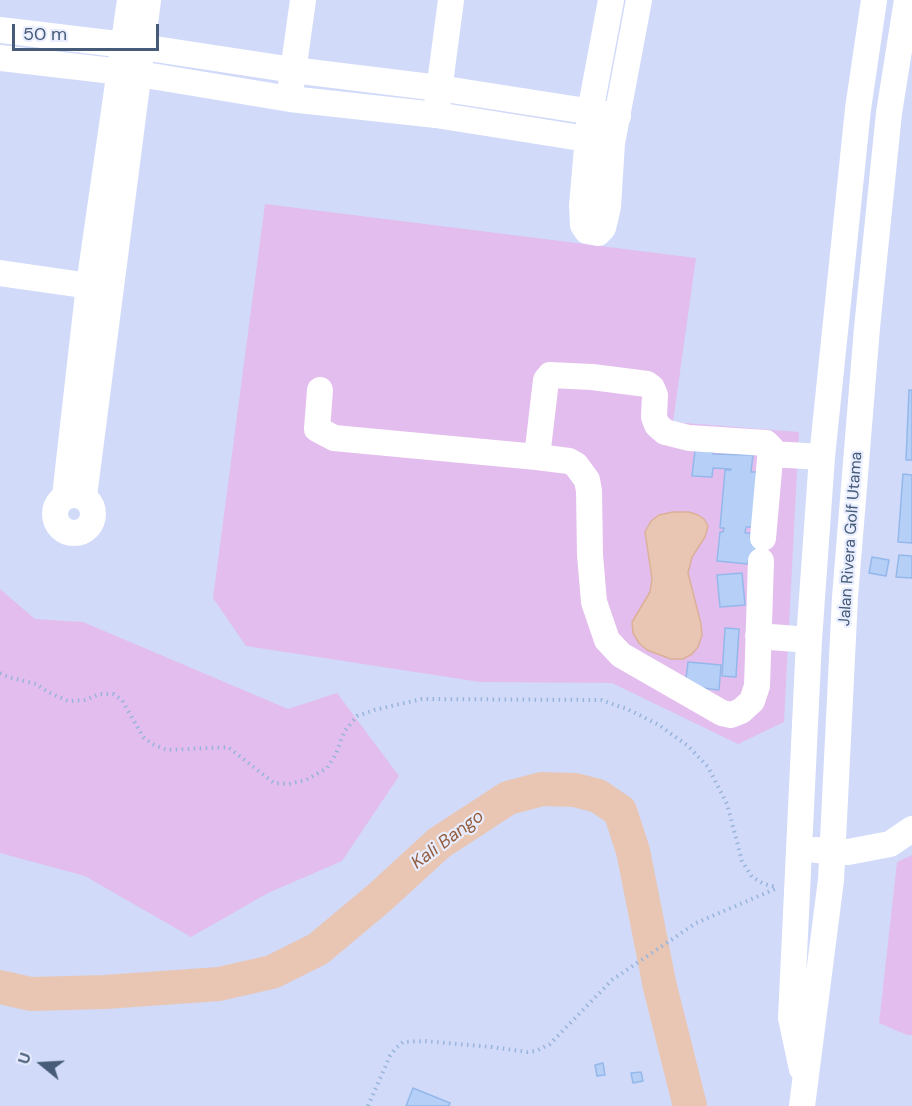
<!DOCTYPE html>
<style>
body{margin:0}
#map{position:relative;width:912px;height:1106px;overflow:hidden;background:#e0e6fe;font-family:"DM Sans",sans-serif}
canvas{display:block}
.north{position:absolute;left:12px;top:1034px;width:60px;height:60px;-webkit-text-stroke:4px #e8edff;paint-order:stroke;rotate:288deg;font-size:16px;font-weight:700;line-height:24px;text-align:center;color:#455b77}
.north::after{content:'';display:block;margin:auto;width:21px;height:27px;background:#455b77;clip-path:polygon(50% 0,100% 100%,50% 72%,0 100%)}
.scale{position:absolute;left:12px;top:24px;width:147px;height:27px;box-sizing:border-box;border:3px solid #455b77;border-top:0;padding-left:8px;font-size:18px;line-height:21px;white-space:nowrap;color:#455b77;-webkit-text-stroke:4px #e8edff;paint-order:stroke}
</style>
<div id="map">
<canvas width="912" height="1106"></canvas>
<div class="north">U</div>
<div class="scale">50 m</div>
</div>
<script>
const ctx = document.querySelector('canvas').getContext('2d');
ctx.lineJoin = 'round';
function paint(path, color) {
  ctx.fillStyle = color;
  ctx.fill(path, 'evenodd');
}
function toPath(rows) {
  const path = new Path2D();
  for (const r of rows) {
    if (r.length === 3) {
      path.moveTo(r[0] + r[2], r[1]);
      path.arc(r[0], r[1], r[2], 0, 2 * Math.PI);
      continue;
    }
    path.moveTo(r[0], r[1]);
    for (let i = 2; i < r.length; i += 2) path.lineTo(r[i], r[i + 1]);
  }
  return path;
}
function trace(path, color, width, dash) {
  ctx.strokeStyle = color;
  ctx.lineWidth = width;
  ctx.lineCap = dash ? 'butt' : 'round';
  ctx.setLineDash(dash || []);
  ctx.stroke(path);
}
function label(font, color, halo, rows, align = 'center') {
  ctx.font = font + ' "DM Sans",sans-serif';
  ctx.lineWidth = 4.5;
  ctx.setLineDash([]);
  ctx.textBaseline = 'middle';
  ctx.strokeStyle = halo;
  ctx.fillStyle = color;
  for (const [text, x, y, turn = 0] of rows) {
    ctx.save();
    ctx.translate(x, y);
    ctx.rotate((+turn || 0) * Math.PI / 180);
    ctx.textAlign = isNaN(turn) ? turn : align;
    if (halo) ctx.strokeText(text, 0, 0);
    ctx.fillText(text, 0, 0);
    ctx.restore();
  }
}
paint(toPath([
 [0,0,912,0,912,1106,0,1106]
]), '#d1daf9');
paint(toPath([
 [265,204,696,258,673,422,799,432,784,722,738,744,612,683,480,682,246,646,213,598],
 [0,589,35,619,83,622,288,709,337,693,399,776,342,861,268,893,191,937,85,876,0,853],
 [912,855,912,1035,907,1035,879,1023,897,862]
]), '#e3bded');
const water = toPath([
 [673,512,689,512,698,515,704,519,708,526,705,537,692,557,688,573,701,624,702,635,698,647,692,654,683,659,671,659,647,650,639,643,633,633,632,622,650,592,652,579,645,532,651,521,659,515,673,512]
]);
paint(water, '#e9c6b3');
trace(water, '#dcb098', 1.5);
trace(toPath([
 [0,987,31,994,105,992,219,984,272,972,318,949,379,898,439,843,508,798,542,789,575,790,598,796,620,811,633,851,660,987,690,1106]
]), '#e9c6b3', 34);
const building = toPath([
 [909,390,912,390,912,460,906,460,909,390],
 [695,450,713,452,713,454,753,455,751,472,758,472,755,527,746,527,745,533,751,533,750,537,768,538,767,561,748,561,748,564,717,561,720,532,723,532,724,528,720,528,725,470,731,470,731,469,713,468,712,477,692,476,695,450],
 [903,474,912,475,912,543,898,542,903,474],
 [899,555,912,556,912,578,896,577,899,555],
 [872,557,889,560,886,576,869,573,872,557],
 [742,573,745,605,720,607,717,575,742,573],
 [725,628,739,629,736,677,722,676,725,628],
 [688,662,721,665,719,690,685,686,688,662],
 [603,1063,605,1075,597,1076,595,1065,603,1063],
 [641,1072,643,1081,633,1083,631,1073,641,1072],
 [413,1088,450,1103,449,1106,406,1106,413,1088]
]);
paint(building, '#b5cff6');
trace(building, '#94b8ea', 1.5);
trace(toPath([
 [0,673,8,677,36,684,48,692,68,701,85,700,100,694,113,694,122,700,143,737,152,744,167,750,228,747,274,783,289,784,306,780,327,768,336,754,344,732,357,716,374,710,422,699,601,700,627,709,659,725,688,746,708,767,727,804,742,861,752,877,764,884,777,887],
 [368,1106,390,1056,396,1048,403,1042,424,1041,492,1047,527,1052,536,1051,550,1044,612,980,696,923,775,889]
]), '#98b4db', 4, [1.5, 4.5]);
trace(toPath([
 [611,0,590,112,582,206,583,225,587,231,598,233,603,228,608,207,612,143,639,0],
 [0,30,142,47,293,70,439,88,618,116],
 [0,58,139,74,290,99,436,115,612,143],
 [291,86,303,0],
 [437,106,451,0],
 [0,273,104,288],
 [320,390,317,429,334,438,537,457,569,461,576,465,587,480,589,491,590,555,594,602,607,640,621,655,722,713,731,715,741,711,752,701,757,686,761,561],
 [771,454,822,457],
 [537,457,546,380,550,375,592,377,647,384,652,388,655,395,654,417,657,425,665,432,689,438,766,443,771,448,763,538],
 [74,514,19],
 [65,496,89,285,130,0],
 [84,496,148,0],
 [758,636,809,640],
 [816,850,848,852,890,844,912,829],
 [802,1069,791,1018,809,640,822,457,858,109,874,0],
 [802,1106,831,880,845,597,867,328,889,113,907,0]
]), '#fff', 26);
label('16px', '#455b77', '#e8edff', [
 ["Jalan Rivera Golf Utama",851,539,-86]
]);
label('italic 18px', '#945e3f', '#e8edff', [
 ["Kali Bango",448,840,-37]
]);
</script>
